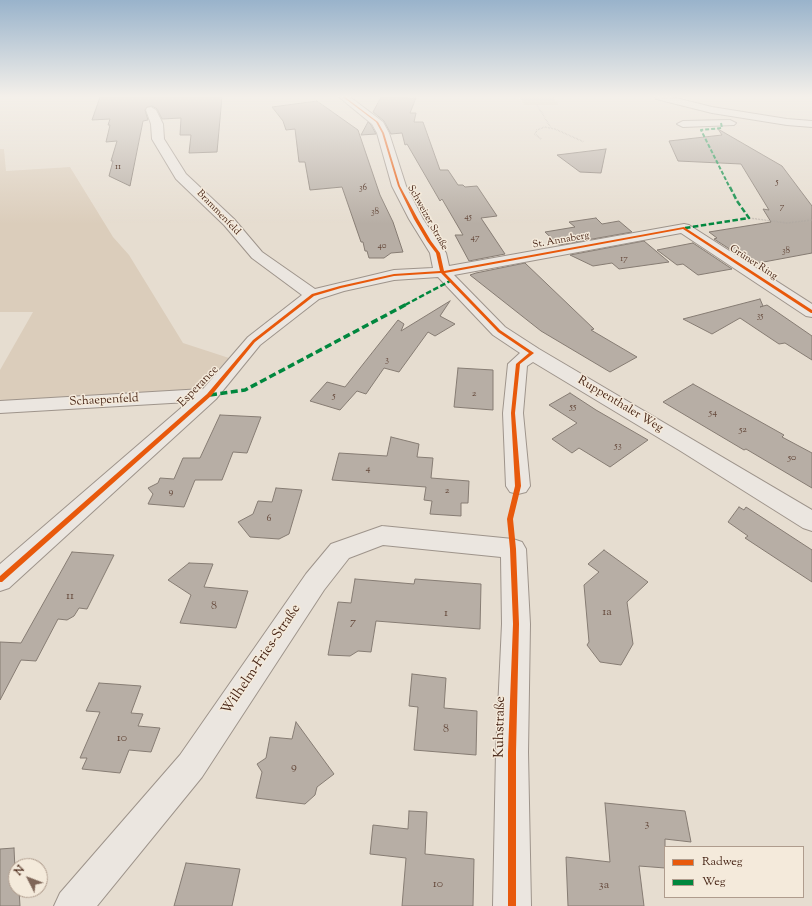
<!DOCTYPE html>
<meta charset="utf-8">
<style>
body{margin:0}
#map{position:relative;width:812px;height:906px;overflow:hidden;background:#e6ddd0;font-family:"Sorts Mill Goudy",serif}
canvas{display:block}
.legend{position:absolute;left:664px;top:846px;width:140px;height:52px;box-sizing:border-box;background:#f4eadb;border:1px solid #af9c8d;margin:0;padding:5px 7px;list-style:none;font-size:12px;color:#482617}
.legend li{display:flex;align-items:center;gap:8px;height:20px}
.legend b{width:20px;border:1px solid #af9c8d}
.north{position:absolute;left:8px;top:858px;width:40px;height:40px;box-sizing:border-box;background:#f4eadb;border:1px solid #af9c8d;border-radius:50%;rotate:312deg;font-size:11px;font-weight:700;line-height:16px;text-align:center;color:#482617}
.north::after{content:'';display:block;margin:auto;width:14px;height:18px;background:#7f6658;clip-path:polygon(50% 0,100% 100%,50% 72%,0 100%)}
</style>
<div id="map">
<canvas width="812" height="906"></canvas>
<ul class="legend">
<li><b style="height:5px;background:#e8590c"></b>Radweg</li>
<li><b style="height:5px;background:#00873e"></b>Weg</li>
</ul>
<div class="north">N</div>
</div>
<script>
const ctx = document.querySelector('canvas').getContext('2d');
ctx.lineJoin = 'round';
function paint(path, color) {
  ctx.fillStyle = color;
  ctx.fill(path, 'evenodd');
}
function toPath(rows) {
  const path = new Path2D();
  for (const r of rows) {
    path.moveTo(r[0], r[1]);
    for (let i = 2; i < r.length; i += 2) path.lineTo(r[i], r[i + 1]);
  }
  return path;
}
function trace(path, color, width, dash) {
  ctx.strokeStyle = color;
  ctx.lineWidth = width;
  ctx.lineCap = dash ? 'butt' : 'round';
  ctx.setLineDash(dash || []);
  ctx.stroke(path);
}
function label(font, color, halo, rows, align = 'center') {
  ctx.font = font + ' "Sorts Mill Goudy",serif';
  ctx.lineWidth = 3;
  ctx.setLineDash([]);
  ctx.textBaseline = 'middle';
  ctx.strokeStyle = halo;
  ctx.fillStyle = color;
  for (const [text, x, y, turn = 0] of rows) {
    ctx.save();
    ctx.translate(x, y);
    ctx.rotate((+turn || 0) * Math.PI / 180);
    ctx.textAlign = isNaN(turn) ? turn : align;
    if (halo) ctx.strokeText(text, 0, 0);
    ctx.fillText(text, 0, 0);
    ctx.restore();
  }
}
paint(toPath([
 [519,97,553,97,559,105,524,105],
 [0,149,4,149,6,171,70,167,113,237,129,255,183,343,229,358,198,391,0,403,0,370,33,312,0,312]
]), '#dbcdbb');
const building = toPath([
 [100,97,222,97,217,152,189,153,191,135,180,135,181,118,162,119,157,109,152,106,147,107,145,110,148,120,143,121,130,186,109,176,113,161,111,161,117,141,106,142,110,125,108,125,110,119,92,120,100,97],
 [381,97,416,98,410,113,416,113,414,122,423,122,440,170,448,170,458,185,463,185,465,187,477,186,497,216,481,218,505,254,469,261,455,235,463,235,442,199,440,201,407,144,405,145,402,133,391,134,384,121,373,112,381,97],
 [317,101,358,130,380,195,393,222,403,252,391,253,384,258,369,258,367,251,365,251,363,242,361,242,342,187,310,190,305,162,299,162,295,129,286,130,283,121,272,107,317,101],
 [368,122,371,125,376,134,361,135,368,122],
 [718,129,782,166,812,206,812,253,753,264,714,239,717,238,709,232,771,222,763,209,769,210,741,164,678,161,669,141,722,135,718,129],
 [606,149,601,173,580,172,557,155,606,149],
 [596,218,602,224,619,221,632,232,559,245,545,232,575,227,569,222,596,218],
 [644,241,669,262,619,269,612,263,593,266,570,255,644,241],
 [693,243,732,269,698,275,683,264,677,265,657,250,693,243],
 [525,263,594,329,591,330,637,357,610,372,541,331,470,275,476,273,525,263],
 [760,299,763,306,760,307,767,305,812,336,812,360,785,343,779,344,740,318,712,334,683,319,760,299],
 [450,301,440,316,455,324,435,336,428,332,399,372,384,368,366,394,357,391,340,410,310,401,327,382,345,387,398,320,404,324,401,331,450,301],
 [458,368,493,370,493,410,454,407,458,368],
 [693,384,784,435,782,437,812,453,812,488,746,449,744,450,663,402,693,384],
 [570,393,596,410,648,440,610,467,579,448,572,453,552,439,577,423,549,405,570,393],
 [220,415,261,417,247,453,233,452,222,480,195,480,184,507,148,504,153,494,148,488,158,483,160,478,174,479,183,458,200,458,220,415],
 [391,437,419,444,417,457,433,458,431,478,469,481,468,503,461,503,461,516,430,514,432,501,424,500,426,487,332,480,339,453,387,456,391,437],
 [276,488,302,490,289,534,279,539,250,537,238,522,253,514,258,501,272,502,276,488],
 [739,507,744,510,746,507,812,550,812,582,745,538,748,536,728,522,739,507],
 [604,550,648,582,627,602,633,644,621,665,600,662,587,645,589,642,584,585,599,572,588,564,604,550],
 [72,552,114,555,87,609,79,608,74,616,67,620,58,619,36,661,21,660,0,700,0,642,21,643,72,552],
 [189,563,213,564,204,587,248,591,236,628,180,623,191,595,168,580,189,563],
 [355,579,414,584,415,579,481,584,480,629,376,621,371,652,358,651,350,656,328,655,338,602,351,603,355,579],
 [412,674,446,678,444,708,477,711,476,755,414,750,418,707,409,706,412,674],
 [99,683,141,686,131,713,143,714,138,726,160,728,151,752,129,750,120,773,82,769,87,758,80,758,100,712,86,711,99,683],
 [296,722,334,774,317,787,315,795,305,804,256,798,262,772,257,764,266,758,270,737,292,739,296,722],
 [605,803,685,811,691,842,665,839,665,868,639,866,644,906,568,906,566,857,610,862,605,803],
 [409,811,427,812,425,854,474,859,473,906,402,906,406,858,370,854,373,825,408,829,409,811],
 [14,848,16,890,19,890,20,906,0,906,0,849,14,848],
 [186,863,240,869,232,906,174,906,186,863]
]);
paint(building, '#b7aea5');
trace(building, '#867c73', 1);
const minor = toPath([
 [339,97,350,97,383,122,389,133,406,186,423,219,446,253,449,266,684,224,689,225,812,304,812,317,806,316,681,233,454,275,505,327,539,349,812,510,812,531,803,528,679,450,533,362,527,366,523,413,530,486,526,492,518,494,510,492,506,486,503,413,508,364,520,353,493,335,438,277,394,280,344,291,319,299,260,345,216,399,9,588,0,591,0,564,188,402,0,413,0,401,203,389,248,337,302,295,252,258,224,225,176,179,152,139,151,124,146,110,147,108,151,107,156,110,163,124,164,139,186,174,234,219,262,252,315,289,394,270,433,268,430,253,409,219,392,186,377,133,372,124,339,97],
 [655,97,672,97,712,107,787,119,812,121,812,127,787,125,712,113,656,99,655,97],
 [730,120,736,123,734,125,683,127,677,124,683,121,730,120],
 [382,526,513,539,522,542,526,549,530,624,528,752,531,906,493,906,496,752,502,624,501,557,383,545,349,558,324,590,202,777,97,906,54,906,60,893,180,755,306,574,331,544,382,526]
]);
trace(minor, '#9e948b', 2);
trace(toPath([
 [537,105,551,128],
 [541,139,535,134,537,130,545,127,555,129,584,142],
 [749,218,787,223,812,220]
]), '#aea7a0', 1.5, [0.5, 1]);
paint(minor, '#ebe6e0');
trace(toPath([
 [721,123,722,128,701,130,730,188]
]), '#00873e', 2, [4, 2]);
trace(toPath([
 [685,228,749,218,737,201,730,187],
 [405,305,450,281]
]), '#00873e', 2.5, [5.5, 2.5]);
trace(toPath([
 [210,395,245,390,407,304]
]), '#00873e', 3.5, [7, 3.5]);
paint(toPath([
 [343,97,345,97,378,122,384,133,400,186,418,219,431,241,440,253,444,271,684,227,812,310,812,313,811,313,683,229,445,273,500,330,534,353,520,364,515,413,521,486,513,519,516,549,519,624,516,752,516,906,508,906,508,752,513,624,510,549,507,519,515,486,511,413,516,364,529,353,498,332,441,273,394,276,341,288,314,296,255,342,211,396,2,582,0,582,0,576,207,394,253,340,312,294,340,286,394,274,440,271,436,253,427,241,414,219,398,186,382,133,376,122,343,97]
]), '#e8590c');
const sky = ctx.createLinearGradient(0, 0, 0, 224);
sky.addColorStop(0, '#99b3cb');
sky.addColorStop(0.43, '#f4f0ea');
sky.addColorStop(1, '#f4f0ea00');
ctx.fillStyle = sky;
ctx.fillRect(0, 0, 812, 224);
label('9px', '#64483a', null, [
 ["11",118,167],
 ["5",777,182],
 ["36",363,188],
 ["7",782,207],
 ["38",375,212],
 ["45",468,217],
 ["47",475,238],
 ["40",382,246],
 ["38",786,251],
 ["17",624,259],
 ["35",760,316]
]);
label('10px', '#482617', '#f4eadb', [
 ["Brammenfeld",218,213,46],
 ["Schweizer Straße",427,218,61],
 ["St. Annaberg",561,241,-10],
 ["Grüner Ring",753,263,33]
]);
label('10px', '#64483a', null, [
 ["3",387,360],
 ["2",474,394],
 ["5",334,396],
 ["55",573,407],
 ["54",713,413],
 ["52",743,430],
 ["53",618,446],
 ["50",792,458],
 ["4",368,469],
 ["2",447,491],
 ["9",171,492],
 ["6",269,519]
]);
label('12px', '#482617', '#f4eadb', [
 ["Esperance",199,387,-46],
 ["Schaepenfeld",104,401,-3],
 ["Ruppenthaler Weg",620,405,31]
]);
label('12px', '#64483a', null, [
 ["11",70,597],
 ["8",214,607],
 ["1a",607,613],
 ["1",446,614],
 ["7",353,623],
 ["8",446,730],
 ["10",122,739],
 ["9",294,768],
 ["3",647,825],
 ["10",438,885],
 ["3a",604,886]
]);
label('14px', '#482617', '#f4eadb', [
 ["Wilhelm-Fries-Straße",262,660,-56],
 ["Kuhstraße",501,727,-89]
]);
</script>
